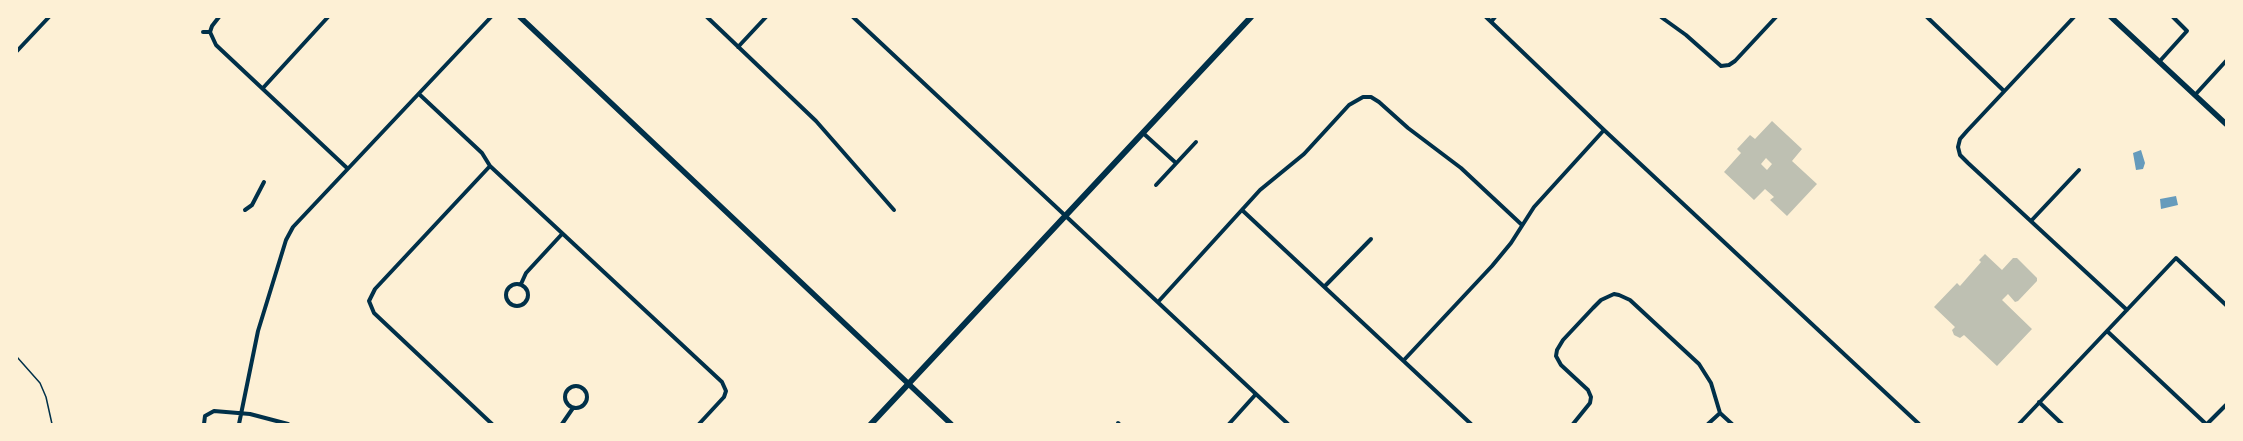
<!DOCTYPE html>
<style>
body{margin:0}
#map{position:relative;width:2243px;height:441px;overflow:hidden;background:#fdf0d5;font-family:"Open Sans",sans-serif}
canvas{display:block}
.frame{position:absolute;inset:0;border:18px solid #fdf0d5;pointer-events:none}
</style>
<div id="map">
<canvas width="2243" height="441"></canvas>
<div class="frame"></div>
</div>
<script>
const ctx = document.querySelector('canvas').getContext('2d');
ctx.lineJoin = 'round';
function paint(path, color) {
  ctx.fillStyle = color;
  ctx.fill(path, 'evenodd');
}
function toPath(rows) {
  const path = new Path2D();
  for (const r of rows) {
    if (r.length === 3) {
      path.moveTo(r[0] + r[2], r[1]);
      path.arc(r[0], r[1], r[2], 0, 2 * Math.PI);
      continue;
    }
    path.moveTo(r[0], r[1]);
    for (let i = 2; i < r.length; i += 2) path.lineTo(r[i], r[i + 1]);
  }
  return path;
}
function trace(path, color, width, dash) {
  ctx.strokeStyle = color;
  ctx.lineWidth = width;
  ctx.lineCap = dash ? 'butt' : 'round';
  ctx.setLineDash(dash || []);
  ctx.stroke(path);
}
paint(toPath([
 [2141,150,2145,163,2143,169,2136,170,2133,153],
 [2176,196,2178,205,2161,209,2160,199]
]), '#669bbc');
paint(toPath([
 [1772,121,1802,149,1792,161,1817,184,1787,216,1770,200,1774,197,1765,189,1754,200,1724,172,1741,153,1737,149,1750,135,1755,139],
 [1766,158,1772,164,1767,170,1761,164],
 [1985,254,2002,270,2013,258,2017,258,2037,278,2037,281,2018,301,2015,302,2008,294,2002,300,2032,329,1997,366,1964,335,1960,338,1954,335,1952,330,1955,327,1934,307,1957,283,1960,286,1981,262,1979,260]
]), '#bec0b2');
trace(toPath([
 [17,357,40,383,46,397,52,424]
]), '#003049', 1.5);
trace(toPath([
 [219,17,212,26,210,32,216,45,347,168],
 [707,17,816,121,894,210],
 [853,17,1288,424],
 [1486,17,1604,130,1919,424],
 [1661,17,1686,35,1721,66,1729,65,1735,61,1776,17],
 [1927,17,2004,91],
 [2074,17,1967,131,1960,139,1958,147,1960,155,1968,163,2127,310],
 [1491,22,1495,17],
 [203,32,210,32],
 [738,47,766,17],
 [17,51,49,17],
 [2159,62,2187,31,2173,17],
 [263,88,328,17],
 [419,94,482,153,490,166,722,382,726,391,724,397,699,424],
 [2195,95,2226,61],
 [1143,133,1176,163],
 [490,166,375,289,369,301,374,313,492,424],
 [1156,185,1196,142],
 [245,210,252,205,264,182],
 [1242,210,1471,424],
 [2031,221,2079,170],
 [517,295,11],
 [521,284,526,273,562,234],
 [1325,286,1371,239],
 [1158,302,1260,190,1304,154,1349,105,1363,97,1371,97,1379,102,1408,128,1461,168,1522,225],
 [2107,331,2206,424],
 [1404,360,1492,266,1511,243,1534,207,1604,130],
 [576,397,11],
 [2039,402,2062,424],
 [1118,423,1119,424],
 [204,424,205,416,214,411,250,414,288,424],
 [239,424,258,331,286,240,293,227,491,17],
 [562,424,573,408],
 [1229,424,1256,394],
 [1573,424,1590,403,1591,397,1588,390,1561,365,1556,356,1557,350,1563,340,1593,308,1601,300,1614,294,1619,295,1630,300,1699,364,1711,383,1720,413,1732,424],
 [1708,424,1720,413],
 [2019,424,2176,258,2226,305],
 [2207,424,2226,405]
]), '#003049', 4);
trace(toPath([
 [520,17,951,424],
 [2111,17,2226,124]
]), '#003049', 5.5);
trace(toPath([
 [871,424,1251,17]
]), '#003049', 6);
</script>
